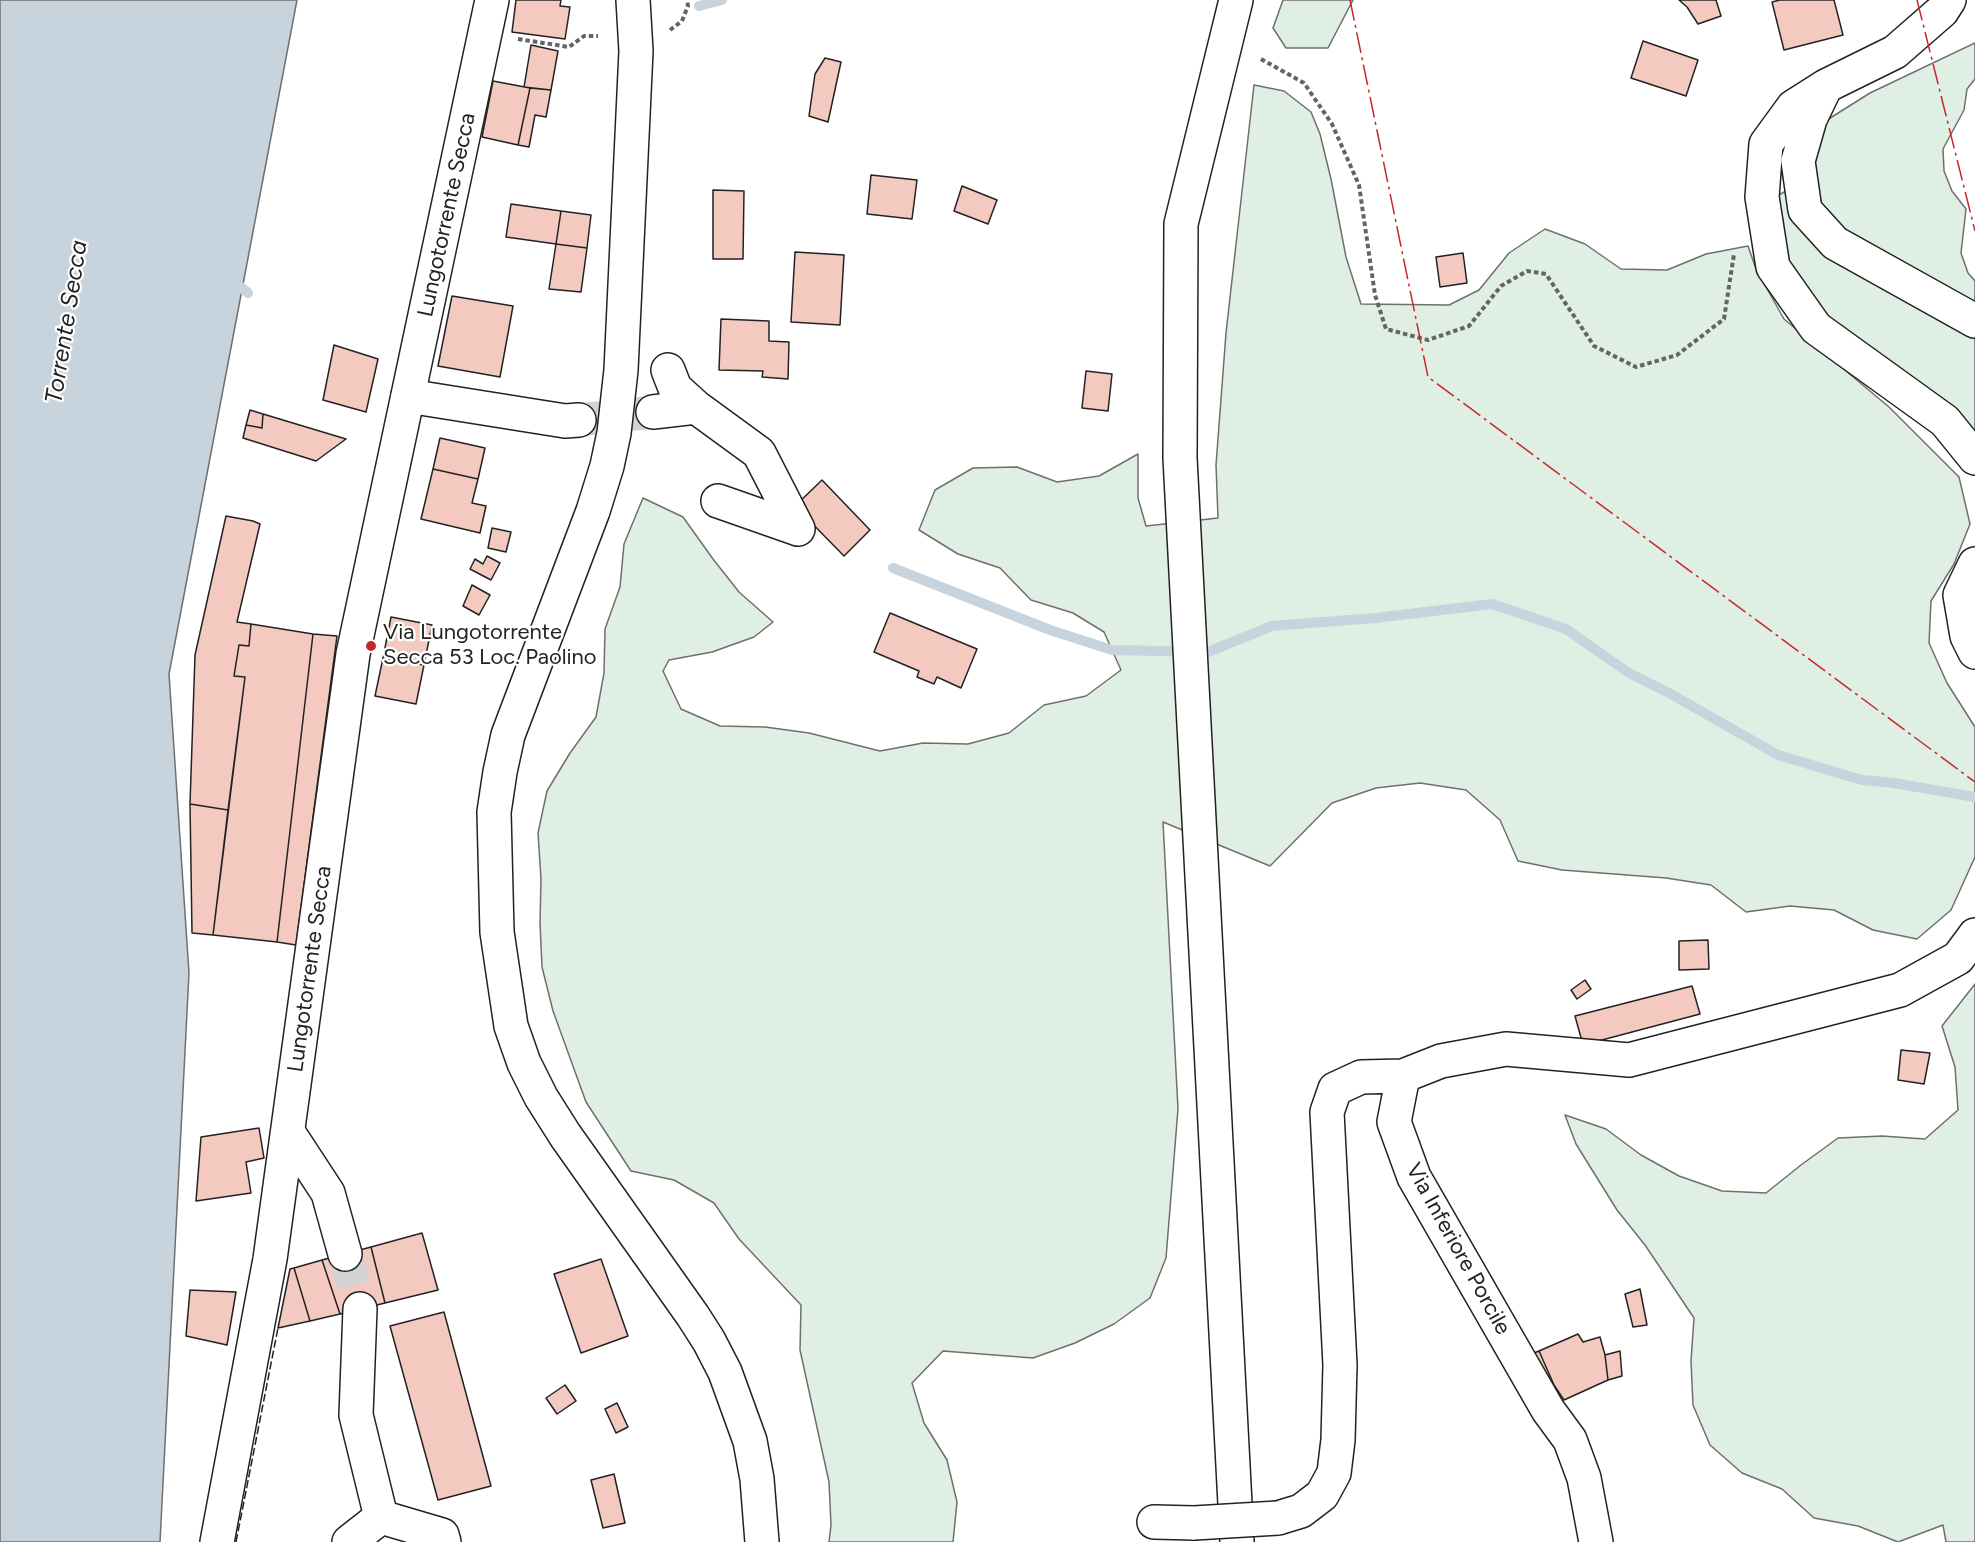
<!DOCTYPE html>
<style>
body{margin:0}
canvas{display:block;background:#fff}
</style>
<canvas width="1975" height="1542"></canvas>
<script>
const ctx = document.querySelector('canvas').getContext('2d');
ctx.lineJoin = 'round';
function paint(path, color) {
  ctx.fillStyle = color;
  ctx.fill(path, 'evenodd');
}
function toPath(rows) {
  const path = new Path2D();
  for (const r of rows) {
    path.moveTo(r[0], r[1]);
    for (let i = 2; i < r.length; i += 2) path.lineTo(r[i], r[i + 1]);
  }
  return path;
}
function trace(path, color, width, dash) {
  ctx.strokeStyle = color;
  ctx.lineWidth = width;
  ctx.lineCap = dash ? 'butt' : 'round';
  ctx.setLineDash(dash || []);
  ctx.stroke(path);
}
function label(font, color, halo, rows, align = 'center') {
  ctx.font = font + ' Figtree,sans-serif';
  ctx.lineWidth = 4.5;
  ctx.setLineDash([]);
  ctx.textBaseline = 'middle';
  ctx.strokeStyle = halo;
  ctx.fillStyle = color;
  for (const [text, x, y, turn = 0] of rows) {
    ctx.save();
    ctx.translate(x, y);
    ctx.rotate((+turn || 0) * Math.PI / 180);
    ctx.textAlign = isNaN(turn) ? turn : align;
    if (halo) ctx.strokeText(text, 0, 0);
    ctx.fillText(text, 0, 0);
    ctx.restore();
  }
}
const green = toPath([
 [1283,0,1353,0,1328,48,1286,48,1273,28,1283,0],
 [1975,43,1975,79,1967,89,1964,110,1943,149,1944,171,1952,191,1966,209,1961,253,1968,273,1975,281,1975,436,1958,416,1898,366,1832,322,1784,262,1768,201,1804,181,1827,120,1870,93,1975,43],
 [1254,85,1284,91,1311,112,1320,134,1331,179,1346,257,1361,304,1449,305,1479,290,1509,253,1545,229,1585,244,1621,269,1667,270,1706,254,1748,246,1756,269,1784,319,1889,407,1959,477,1970,524,1954,564,1931,601,1929,643,1947,683,1975,727,1975,857,1951,910,1917,939,1873,930,1834,910,1790,906,1746,912,1711,885,1666,878,1562,870,1518,861,1500,820,1466,790,1420,783,1376,788,1332,803,1270,866,1163,822,1178,1109,1166,1258,1150,1298,1114,1324,1075,1343,1033,1358,943,1351,912,1383,924,1423,947,1460,957,1502,953,1542,829,1542,831,1525,829,1482,800,1350,801,1305,739,1239,714,1203,674,1180,631,1171,586,1102,553,1011,542,967,540,923,541,879,538,833,547,791,570,753,596,717,604,673,605,629,620,587,624,544,643,498,683,517,713,559,739,592,773,622,754,637,712,652,669,660,663,671,681,709,720,726,765,727,809,733,880,751,923,743,968,744,1009,733,1044,705,1086,696,1121,670,1104,632,1073,613,1031,600,1000,568,958,554,919,530,935,490,973,468,1017,467,1057,482,1099,476,1138,454,1138,498,1146,526,1218,518,1216,465,1226,333,1254,85],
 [1975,984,1975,1542,1946,1542,1943,1525,1898,1542,1858,1526,1814,1518,1782,1489,1742,1473,1710,1445,1693,1405,1691,1361,1694,1318,1645,1245,1617,1210,1576,1144,1565,1115,1606,1129,1641,1155,1679,1176,1722,1191,1766,1193,1801,1165,1838,1138,1882,1136,1925,1139,1958,1110,1955,1067,1942,1026,1975,984]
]);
paint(green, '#e0efe3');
trace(green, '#6f6f6f', 1.5);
const water = toPath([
 [0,0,297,0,169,674,189,973,160,1542,0,1542,0,0]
]);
paint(water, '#c7d3dd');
trace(water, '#6f6f6f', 1.5);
trace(toPath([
 [699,6,722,0],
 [232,280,248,293],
 [893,568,1050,630,1112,650,1208,652,1272,626,1375,618,1492,604,1566,629,1629,673,1669,693,1778,755,1862,780,1894,783,1975,797]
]), '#c7d3dd', 10);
const building = toPath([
 [516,0,561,0,560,6,570,7,565,39,512,32,516,0],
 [1679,0,1716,0,1721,16,1698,24,1687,7,1679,0],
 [1780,0,1834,0,1843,35,1784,50,1772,2,1780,0],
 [1643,41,1698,60,1686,96,1631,78,1643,41],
 [531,45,558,51,551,90,524,87,531,45],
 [825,58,841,62,828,122,809,116,815,74,825,58],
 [493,81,530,88,518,145,482,137,493,81],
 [530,88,551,90,546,117,535,115,529,147,518,145,530,88],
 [871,175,917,180,912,219,867,214,871,175],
 [962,186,997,200,988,224,954,211,962,186],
 [713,190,744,191,743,259,713,259,713,190],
 [511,204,561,211,556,244,506,237,511,204],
 [561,211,591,215,587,248,556,244,561,211],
 [556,244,587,248,581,292,549,289,556,244],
 [795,252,844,255,840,325,791,322,795,252],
 [1463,253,1467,283,1440,287,1436,257,1463,253],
 [452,296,513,306,500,377,438,366,452,296],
 [721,319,769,321,769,341,789,342,788,379,762,377,763,371,719,370,721,319],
 [334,345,378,359,366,412,323,400,334,345],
 [1086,371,1112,374,1108,411,1082,408,1086,371],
 [250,410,263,414,262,428,246,425,250,410],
 [263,414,346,439,316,461,243,438,246,425,262,428,263,414],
 [440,438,485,448,478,479,433,469,440,438],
 [433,469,478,479,472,503,486,506,480,533,421,519,433,469],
 [822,480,870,530,844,556,795,506,822,480],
 [226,516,253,521,260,524,237,622,251,624,249,646,239,645,234,676,245,677,228,810,190,804,195,655,226,516],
 [492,528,511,532,506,552,488,548,492,528],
 [487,556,500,563,491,580,470,569,475,559,483,564,487,556],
 [472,585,490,595,479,615,463,606,472,585],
 [890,613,977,649,961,688,937,677,934,684,917,677,919,671,874,652,890,613],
 [391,617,432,625,424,665,383,658,391,617],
 [251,624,313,634,277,942,213,935,245,677,234,676,239,645,249,646,251,624],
 [313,634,337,636,296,945,277,942,313,634],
 [383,658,424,665,416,704,375,696,383,658],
 [190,804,228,810,213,935,192,933,190,804],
 [1708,940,1709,969,1679,970,1679,941,1708,940],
 [1585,980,1591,989,1577,999,1571,990,1585,980],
 [1692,986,1700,1014,1583,1045,1575,1016,1692,986],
 [1901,1050,1930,1053,1924,1084,1898,1080,1901,1050],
 [259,1128,264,1158,246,1162,251,1193,196,1201,201,1137,259,1128],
 [422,1233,438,1290,385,1303,371,1247,422,1233],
 [371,1247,385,1303,340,1314,322,1260,371,1247],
 [601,1259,628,1336,581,1353,554,1274,601,1259],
 [322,1260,340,1314,310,1321,294,1268,322,1260],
 [294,1268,310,1321,278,1328,290,1269,294,1268],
 [1640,1289,1647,1325,1633,1327,1625,1294,1640,1289],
 [190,1290,236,1292,227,1345,186,1336,190,1290],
 [444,1312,491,1486,438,1500,390,1326,444,1312],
 [1578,1334,1583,1342,1600,1337,1605,1355,1608,1380,1564,1400,1554,1385,1539,1351,1578,1334],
 [1539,1351,1554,1385,1539,1391,1524,1357,1539,1351],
 [1620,1351,1622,1376,1608,1380,1605,1355,1620,1351],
 [565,1385,576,1401,557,1414,546,1398,565,1385],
 [617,1403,628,1427,616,1433,605,1409,617,1403],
 [614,1474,625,1523,603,1528,591,1480,614,1474]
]);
paint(building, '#f3c9c0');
trace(building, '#222', 1.5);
trace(toPath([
 [579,420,653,412],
 [345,1254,360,1309]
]), '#d3d3d3', 33, [33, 16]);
const minor = toPath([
 [1949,0,1942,11,1895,52,1826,86,1793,107,1766,144,1762,197,1773,267,1816,328,1945,421,1975,458],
 [1825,88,1810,119,1798,161,1805,210,1835,243,1975,321],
 [668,370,675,388,696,407],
 [408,396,565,421,579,420],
 [653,412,696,407,759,453,798,529],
 [718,501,798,529],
 [1975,564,1960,595,1967,636,1975,652],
 [288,1132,328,1193,345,1254],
 [360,1309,356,1415,381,1517,442,1535,444,1542],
 [1278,1518,1301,1511,1322,1495,1334,1473,1338,1440,1340,1365,1327,1112,1335,1089,1361,1077,1403,1076],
 [1154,1522,1194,1523],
 [349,1542,381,1517],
 [1596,1542,1584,1478,1570,1440,1548,1410,1414,1177,1394,1122,1403,1076,1441,1061,1506,1049,1629,1060,1900,990,1958,958,1975,935]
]);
const major = toPath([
 [217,1542,270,1259,353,654,492,0]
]);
const highway = toPath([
 [633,0,636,51,621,370,614,433,607,466,593,511,508,735,500,772,494,812,497,932,511,1026,524,1063,541,1097,565,1135,693,1316,709,1341,725,1372,750,1441,757,1479,762,1542],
 [1236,0,1181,224,1180,458,1237,1542]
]);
trace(minor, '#222', 36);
trace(major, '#222', 36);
trace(highway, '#222', 36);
trace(toPath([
 [670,30,682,21,688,6,687,0],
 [518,39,569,47,584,36,598,36],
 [1261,59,1304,83,1332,124,1359,185,1375,295,1386,329,1428,340,1469,326,1501,286,1527,271,1546,274,1594,346,1636,367,1677,355,1724,319,1734,254]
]), '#646464', 4, [4.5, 3]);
trace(minor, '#fff', 33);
trace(major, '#fff', 33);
trace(highway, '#fff', 33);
const minorBridge = toPath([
 [1194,1523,1278,1518]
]);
trace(minorBridge, '#222', 36, []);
trace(minorBridge, '#fff', 33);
trace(toPath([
 [236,1542,278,1328]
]), '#222', 1.5, [8, 3]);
trace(toPath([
 [1350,0,1428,377,1975,782],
 [1917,0,1975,231]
]), '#c62828', 1.5, [21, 4.5, 3, 4.5]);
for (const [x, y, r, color] of [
 [371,646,6,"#c62828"]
]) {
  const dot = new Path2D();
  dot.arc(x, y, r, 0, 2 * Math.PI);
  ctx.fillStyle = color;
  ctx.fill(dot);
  trace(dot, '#fff', 2);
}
label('22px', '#222', '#fff', [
 ["Lungotorrente Secca",447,215,-78],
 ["Lungotorrente Secca",310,969,-82],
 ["Via Inferiore Porcile",1458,1249,61]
]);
label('22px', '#222', '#fff', [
 ["Via Lungotorrente",383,633],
 ["Secca 53 Loc. Paolino",383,658]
], 'left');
label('italic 24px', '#222', '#fff', [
 ["Torrente Secca",67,322,-81]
]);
</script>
